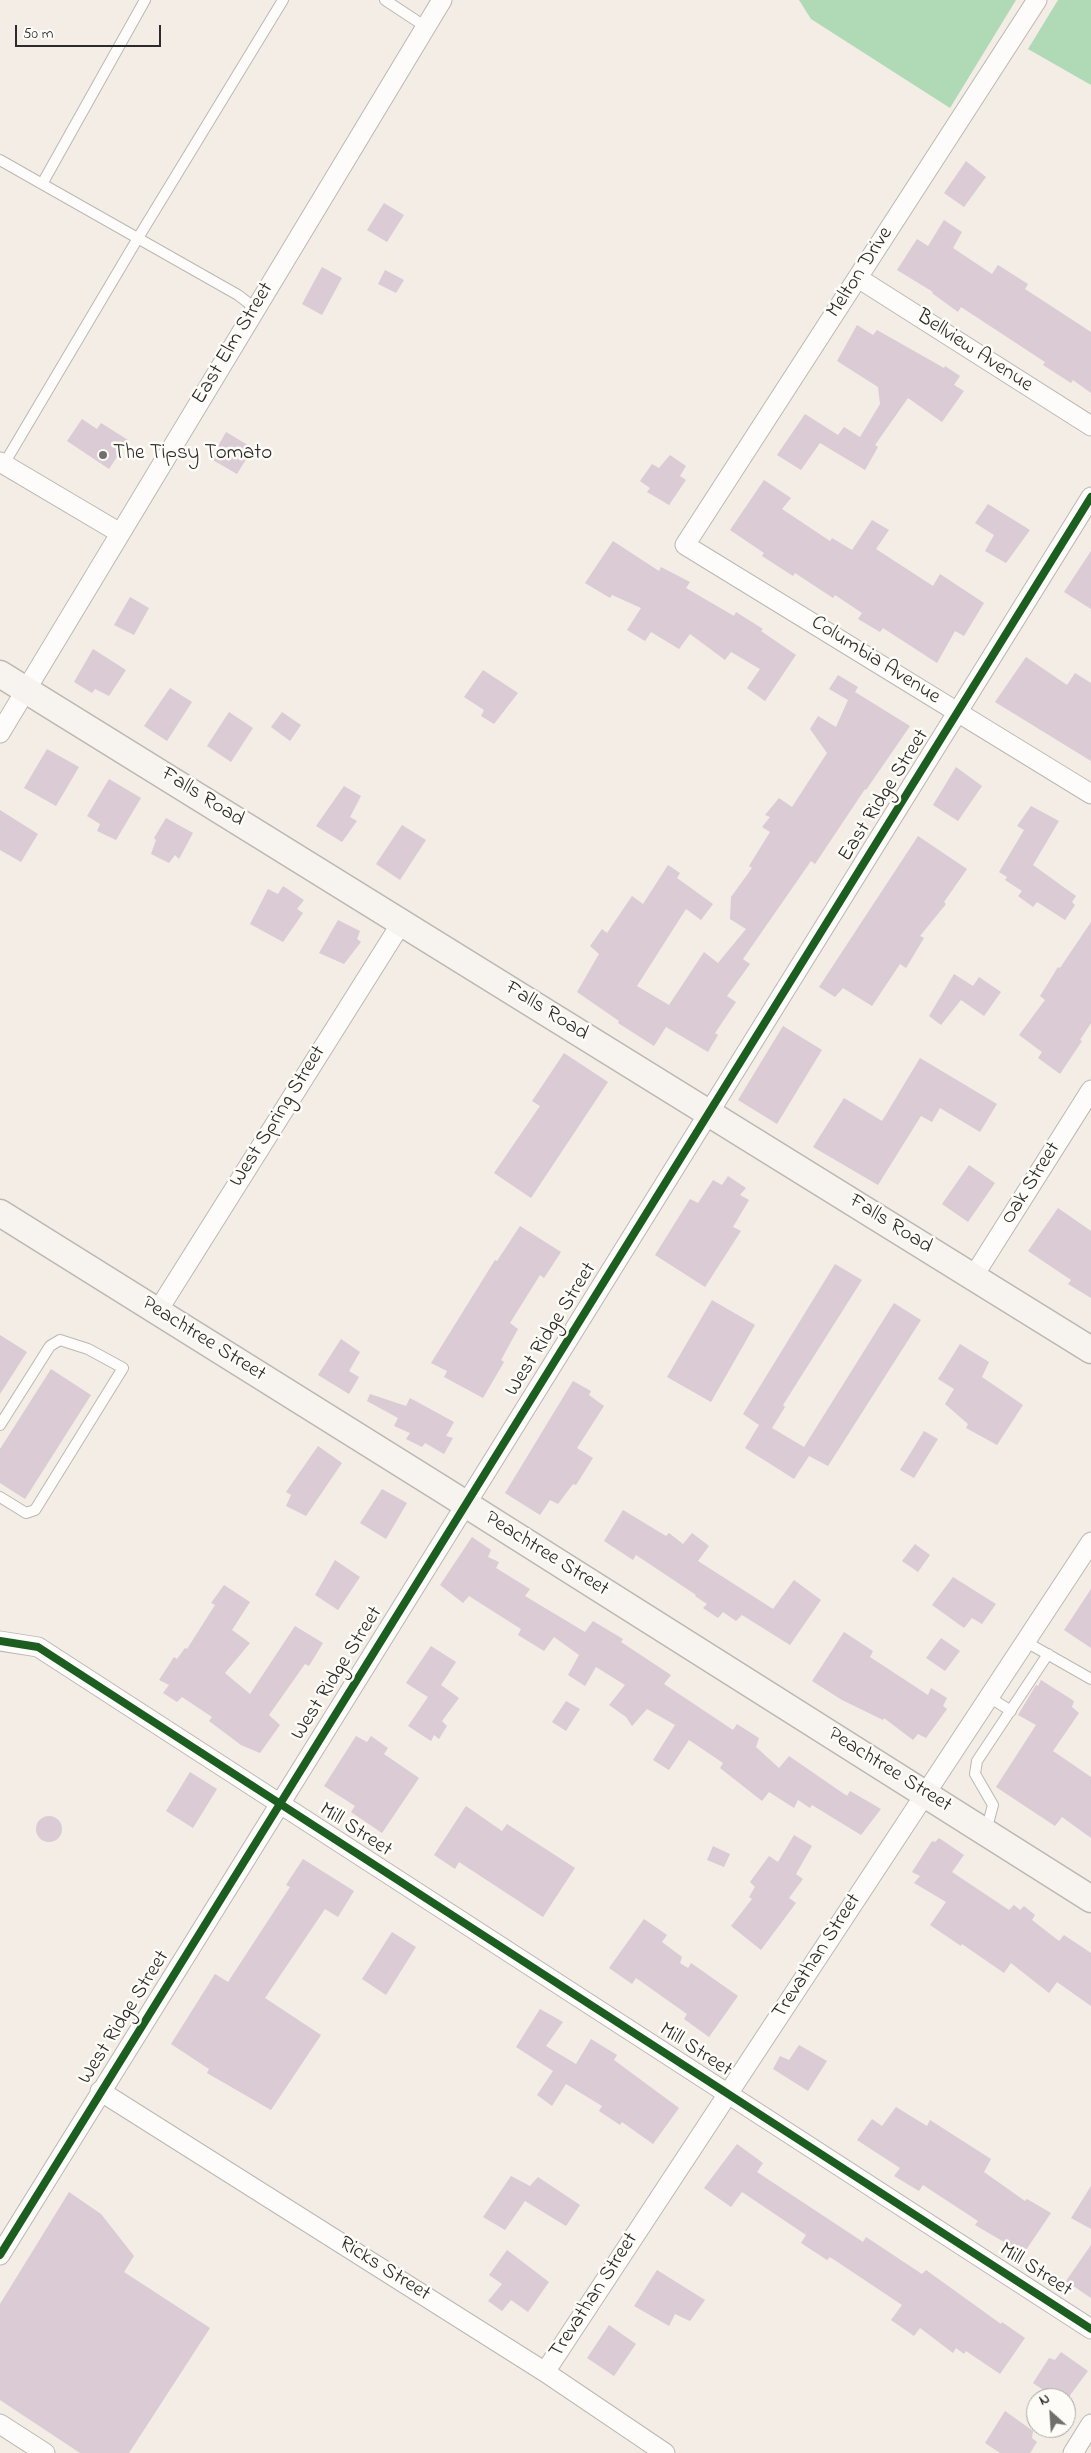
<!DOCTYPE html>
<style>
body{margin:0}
#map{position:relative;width:1091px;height:2453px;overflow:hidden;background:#f3ede5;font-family:"Indie Flower",sans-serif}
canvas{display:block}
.north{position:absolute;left:1026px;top:2388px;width:50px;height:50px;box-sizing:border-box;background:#fdfcf7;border:1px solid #a9a8a5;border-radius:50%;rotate:334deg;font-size:14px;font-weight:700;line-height:20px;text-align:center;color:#2b2b2b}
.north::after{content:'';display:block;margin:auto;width:18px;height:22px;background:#716f6c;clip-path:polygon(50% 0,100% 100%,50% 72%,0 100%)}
.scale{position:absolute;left:15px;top:25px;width:146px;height:22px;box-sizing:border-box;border:2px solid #2b2b2b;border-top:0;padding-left:6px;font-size:15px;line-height:18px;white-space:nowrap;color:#2b2b2b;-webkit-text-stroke:4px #fdfcf7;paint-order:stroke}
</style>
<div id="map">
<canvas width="1091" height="2453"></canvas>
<div class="north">N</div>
<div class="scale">50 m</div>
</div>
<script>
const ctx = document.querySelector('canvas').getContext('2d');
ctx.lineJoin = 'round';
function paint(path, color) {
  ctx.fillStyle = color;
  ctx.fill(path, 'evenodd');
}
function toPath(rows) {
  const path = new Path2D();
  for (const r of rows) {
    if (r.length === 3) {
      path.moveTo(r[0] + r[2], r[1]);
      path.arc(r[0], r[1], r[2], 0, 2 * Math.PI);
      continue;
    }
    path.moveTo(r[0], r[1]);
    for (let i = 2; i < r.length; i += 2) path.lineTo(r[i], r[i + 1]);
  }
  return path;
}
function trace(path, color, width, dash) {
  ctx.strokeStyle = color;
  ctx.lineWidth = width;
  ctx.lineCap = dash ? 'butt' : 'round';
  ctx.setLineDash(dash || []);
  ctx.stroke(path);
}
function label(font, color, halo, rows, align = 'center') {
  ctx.font = font + ' "Indie Flower",sans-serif';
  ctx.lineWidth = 5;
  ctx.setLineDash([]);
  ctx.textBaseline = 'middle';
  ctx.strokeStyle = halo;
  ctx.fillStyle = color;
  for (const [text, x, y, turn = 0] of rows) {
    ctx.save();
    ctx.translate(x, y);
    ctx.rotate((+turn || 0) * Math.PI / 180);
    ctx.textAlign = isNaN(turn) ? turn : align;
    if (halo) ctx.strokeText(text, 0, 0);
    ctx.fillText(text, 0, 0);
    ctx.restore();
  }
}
paint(toPath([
 [799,0,1016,0,950,108,811,19],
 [1058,0,1091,0,1091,85,1028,49]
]), '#afdab5');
paint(toPath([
 [966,161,986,177,964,207,944,193],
 [384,203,404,215,387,242,367,230],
 [944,220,962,232,953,248,992,274,998,265,1028,284,1025,289,1091,332,1091,393,1073,380,1071,383,1043,365,1045,362,961,307,958,312,932,293,933,292,897,270,917,239,928,246],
 [322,267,342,278,322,315,302,304],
 [385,270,404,280,396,293,378,284],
 [857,325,873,335,877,330,944,368,945,366,960,376,954,385,964,391,942,422,908,398,875,445,878,447,865,470,820,443,801,470,777,455,805,414,838,435,844,427,860,437,880,404,878,387,837,361],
 [82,419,97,429,101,423,128,440,109,469,67,441],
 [226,432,253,448,237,474,211,459],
 [670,455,686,466,680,476,686,480,669,505,647,492,650,488,640,481,652,464,659,468],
 [764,480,791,498,782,509,830,541,832,538,852,550,872,520,889,530,876,549,933,586,940,574,984,603,964,636,955,631,937,663,883,628,880,632,858,619,862,613,835,595,833,598,795,573,793,576,762,556,764,553,730,530],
 [988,504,1030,530,1006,563,985,551,994,535,975,523],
 [613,541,659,571,661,567,690,582,686,588,734,616,736,612,763,629,761,631,796,655,765,701,747,688,760,669,731,652,725,660,690,634,679,649,651,632,645,641,627,630,641,608,612,595,610,598,585,583],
 [1091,551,1091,609,1064,592],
 [130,597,149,608,134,635,114,625],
 [93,649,126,670,109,696,95,689,92,693,74,682],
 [1026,657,1067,685,1075,673,1091,683,1091,761,995,702],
 [483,670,518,693,494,724,481,716,484,710,464,697],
 [838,675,858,687,855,692,910,726,866,790,865,789,815,864,811,861,743,959,750,964,727,996,736,1002,715,1033,718,1035,708,1052,666,1027,654,1046,618,1023,619,1021,577,992,599,954,590,946,602,929,607,933,632,896,643,904,668,865,680,873,677,878,713,904,701,920,686,909,637,986,669,1005,704,952,718,963,746,929,730,919,731,897,752,868,749,866,770,832,762,827,770,817,765,815,779,798,792,807,827,753,810,729,818,716,836,727,848,700,829,689],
 [170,688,192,702,167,741,144,726],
 [229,712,253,728,231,762,207,746],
 [282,712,301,725,290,741,271,727],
 [47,749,79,767,56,806,24,788],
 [956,767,982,786,958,821,933,805],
 [109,779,141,798,116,840,97,831,100,824,87,816],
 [344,786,361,796,350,817,357,821,342,842,316,826],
 [1031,806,1059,821,1033,865,1076,896,1072,902,1075,905,1065,920,1037,902,1033,907,1018,896,1022,891,1005,880,1007,877,999,872,1024,830,1017,826],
 [0,810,38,834,21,862,0,850],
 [166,818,193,833,179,859,175,855,169,863,151,854,156,840,154,838],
 [402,825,426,840,400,880,376,864],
 [918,836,967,869,944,902,946,904,920,936,924,938,906,968,900,964,872,1006,843,988,835,997,819,987],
 [283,886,304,900,297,909,303,913,283,942,250,924,268,889,278,894],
 [338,920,360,931,357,939,361,942,344,964,319,953],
 [1091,922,1091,1023,1080,1040,1082,1041,1060,1074,1038,1058,1042,1052,1019,1035,1045,1000,1040,996,1058,967,1060,968],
 [954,974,973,986,979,977,1001,992,984,1016,961,1000,941,1025,929,1016],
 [783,1026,822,1050,777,1124,738,1100],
 [564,1053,608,1082,531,1198,494,1173,540,1106,532,1101],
 [920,1058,997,1104,980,1132,940,1108,932,1122,921,1116,878,1185,813,1147,844,1098,882,1121],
 [969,1165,995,1183,968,1222,942,1204],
 [728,1176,746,1188,740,1195,749,1200,733,1227,741,1231,705,1287,655,1255,690,1199,698,1203,713,1180,722,1185],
 [1058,1208,1091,1231,1091,1298,1068,1284,1071,1280,1028,1251],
 [520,1226,561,1252,544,1278,540,1275,510,1323,518,1329,501,1360,504,1362,483,1398,444,1377,447,1371,431,1363,495,1260,497,1261],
 [835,1264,862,1280,783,1405,785,1407,772,1428,804,1447,894,1303,921,1320,828,1466,809,1456,794,1479,745,1448,759,1425,743,1414],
 [712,1300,755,1325,711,1402,667,1377],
 [0,1335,27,1352,0,1394],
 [341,1339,360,1352,349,1371,359,1377,349,1394,318,1375],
 [960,1344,989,1362,982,1377,1023,1405,997,1445,966,1428,968,1424,945,1404,954,1389,938,1379],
 [51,1369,91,1395,25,1499,0,1483,0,1449],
 [573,1381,591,1391,589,1395,604,1406,577,1448,593,1458,576,1485,573,1484,558,1504,550,1500,540,1515,505,1493],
 [370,1394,406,1406,410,1398,454,1422,446,1436,453,1438,444,1454,425,1443,422,1447,406,1439,410,1433,394,1426,398,1418,367,1401],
 [924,1431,938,1439,914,1478,900,1470],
 [318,1446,342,1463,306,1516,286,1506,291,1495,286,1492],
 [382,1489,407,1503,386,1539,360,1523],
 [623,1510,666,1536,669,1533,683,1544,692,1533,709,1546,698,1561,773,1609,794,1580,821,1600,790,1645,742,1615,736,1621,723,1612,718,1618,703,1608,707,1604,695,1596,696,1595,636,1555,633,1560,604,1541],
 [472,1537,491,1550,488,1557,499,1562,496,1568,530,1589,525,1596,585,1632,593,1621,623,1639,621,1642,671,1675,664,1684,733,1730,737,1724,759,1738,756,1747,779,1768,789,1756,847,1796,850,1791,881,1809,861,1835,812,1805,810,1808,798,1800,794,1808,769,1792,762,1801,720,1768,723,1763,689,1740,669,1770,653,1760,675,1725,647,1709,632,1726,626,1717,609,1705,625,1685,596,1667,585,1686,568,1675,579,1655,554,1637,544,1651,518,1635,521,1629,469,1596,463,1603,440,1585],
 [915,1544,930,1555,918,1572,902,1561],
 [335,1560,360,1577,338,1610,315,1595],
 [953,1577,996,1604,982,1624,972,1618,964,1628,932,1605],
 [224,1585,250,1602,232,1630,250,1643,225,1673,250,1694,295,1626,323,1643,309,1666,305,1664,269,1715,280,1725,260,1753,241,1745,209,1721,212,1717,182,1697,177,1702,163,1693,169,1685,159,1680,174,1657,177,1659,185,1648,187,1649,215,1605,211,1603],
 [1091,1589,1091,1648,1064,1630],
 [844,1632,873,1651,870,1657,928,1695,931,1688,947,1698,943,1706,947,1709,926,1738,918,1734,913,1740,884,1718,883,1720,842,1700,812,1681],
 [941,1638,960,1651,945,1671,926,1658],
 [431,1646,456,1662,441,1685,459,1698,442,1721,447,1726,439,1739,434,1735,431,1741,408,1726,428,1697,406,1683],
 [1041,1680,1074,1701,1072,1707,1079,1713,1053,1751,1091,1777,1091,1838,1062,1817,1055,1826,996,1787,1036,1725,1018,1715,1036,1685,1038,1686],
 [566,1701,580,1709,566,1731,552,1722],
 [356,1736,367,1742,371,1736,388,1748,384,1754,419,1778,382,1833,351,1812,355,1806,324,1786],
 [190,1772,217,1789,193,1828,166,1811],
 [466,1806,502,1831,507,1824,575,1868,543,1917,459,1862,455,1869,434,1855],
 [49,1829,13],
 [794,1835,812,1846,796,1874,803,1879,789,1898,796,1903,761,1950,731,1926,752,1899,749,1897,755,1887,750,1882,769,1856,778,1862],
 [939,1838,964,1855,952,1872,1009,1910,1014,1905,1020,1910,1024,1906,1035,1915,1032,1920,1059,1941,1064,1935,1091,1953,1091,2006,1057,1982,1049,1993,1011,1963,1004,1973,962,1944,961,1946,930,1925,946,1902,914,1883,920,1876,912,1872,932,1841,935,1842],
 [713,1846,730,1854,724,1867,707,1860],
 [303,1859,354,1891,338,1917,325,1909,265,1998,321,2035,271,2110,207,2073,209,2069,171,2044,215,1974,228,1982,290,1887,286,1885],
 [644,1919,667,1935,662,1942,682,1957,680,1963,688,1968,691,1963,738,1996,709,2037,684,2019,687,2014,636,1978,632,1984,609,1968],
 [392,1932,416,1947,386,1995,362,1979],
 [540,2009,563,2022,546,2046,576,2064,591,2039,617,2055,614,2060,679,2108,653,2144,622,2122,620,2125,599,2111,602,2106,566,2084,552,2106,537,2095,553,2071,516,2047],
 [799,2045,827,2061,808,2091,773,2069,780,2056,789,2060],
 [896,2107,927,2126,930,2120,991,2159,984,2172,1025,2201,1027,2199,1051,2213,1026,2250,1019,2246,1016,2253,1002,2245,1004,2242,975,2225,978,2221,923,2185,919,2191,894,2176,900,2168,857,2140,872,2119,882,2126],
 [737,2144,763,2163,757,2172,863,2242,866,2237,922,2274,926,2270,1001,2324,1002,2322,1025,2338,1000,2374,966,2351,964,2354,956,2348,953,2353,920,2328,914,2336,891,2320,902,2305,830,2257,827,2260,801,2243,806,2235,742,2192,731,2207,704,2188],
 [511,2176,530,2186,538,2177,580,2205,566,2226,525,2201,505,2230,483,2217],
 [1091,2186,1091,2229,1071,2218],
 [69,2192,101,2214,134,2256,124,2272,210,2328,129,2453,80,2453,0,2400,0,2304],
 [1091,2245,1091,2298,1066,2281],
 [507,2250,549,2282,528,2312,511,2300,502,2311,488,2301,502,2284,489,2275],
 [657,2270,705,2300,690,2321,675,2314,669,2326,634,2306],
 [609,2325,636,2344,614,2376,587,2358],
 [1061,2352,1088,2371,1068,2398,1055,2398,1033,2383,1049,2358,1055,2360],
 [1005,2411,1033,2431,1032,2438,1037,2442,1030,2453,1000,2453,985,2443]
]), '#dacbd4');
const lane = toPath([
 [385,0,426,27],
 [0,160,238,295,255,308],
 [42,184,145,0],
 [4,464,138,238,283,0],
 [0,1425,50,1346,60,1340,88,1349,123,1368,35,1510,26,1513,0,1497],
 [1026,1642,1091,1679],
 [989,1697,1011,1711],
 [986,1831,993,1805,975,1774,977,1761,1048,1654]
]);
const street = toPath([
 [1037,0,685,545,1091,794],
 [858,278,1091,426],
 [0,462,120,533],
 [0,733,442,0],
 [973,1277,1091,1090],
 [157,1312,402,922],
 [0,1641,38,1647,1091,2329],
 [100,2091,545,2372,665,2453],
 [0,2255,1091,497],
 [545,2372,1091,1542],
 [0,2424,45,2453],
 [1073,2453,1091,2424]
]);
const secondary = toPath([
 [0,674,1091,1350],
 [0,1213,445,1491,1091,1899]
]);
trace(lane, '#bbb8b2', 12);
trace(street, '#bbb8b2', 21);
trace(secondary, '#bbb8b2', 29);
trace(lane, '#fdfcfb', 10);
trace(street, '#fdfcfb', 19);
trace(secondary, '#f7f3ee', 26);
trace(toPath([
 [0,1641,38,1647,1091,2329],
 [0,2255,1091,497]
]), '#1b5e20', 8);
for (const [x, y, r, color] of [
 [103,455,5,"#716f6c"]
]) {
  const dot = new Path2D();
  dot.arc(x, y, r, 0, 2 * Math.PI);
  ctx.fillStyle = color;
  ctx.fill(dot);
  trace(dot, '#fdfcf7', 2);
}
label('21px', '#2b2b2b', '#fdfcf7', [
 ["Melton Drive",861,273,-57],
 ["East Elm Street",234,344,-59],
 ["Bellview Avenue",974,352,33],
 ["Columbia Avenue",875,661,32],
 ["East Ridge Street",885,796,-58],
 ["Falls Road",202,798,32],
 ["Falls Road",546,1012,32],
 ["West Spring Street",279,1117,-58],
 ["Oak Street",1032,1184,-58],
 ["Falls Road",890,1225,32],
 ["West Ridge Street",552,1330,-58],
 ["Peachtree Street",203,1340,32],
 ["Peachtree Street",546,1555,32],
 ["West Ridge Street",338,1674,-58],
 ["Peachtree Street",889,1771,32],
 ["Mill Street",355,1831,33],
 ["Trevathan Street",818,1957,-57],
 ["West Ridge Street",125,2018,-58],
 ["Mill Street",695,2051,33],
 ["Ricks Street",384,2270,32],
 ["Mill Street",1035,2271,33],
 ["Trevathan Street",595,2296,-57]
]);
label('21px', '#2b2b2b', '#fdfcf7', [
 ["The Tipsy Tomato",113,455]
], 'left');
</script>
